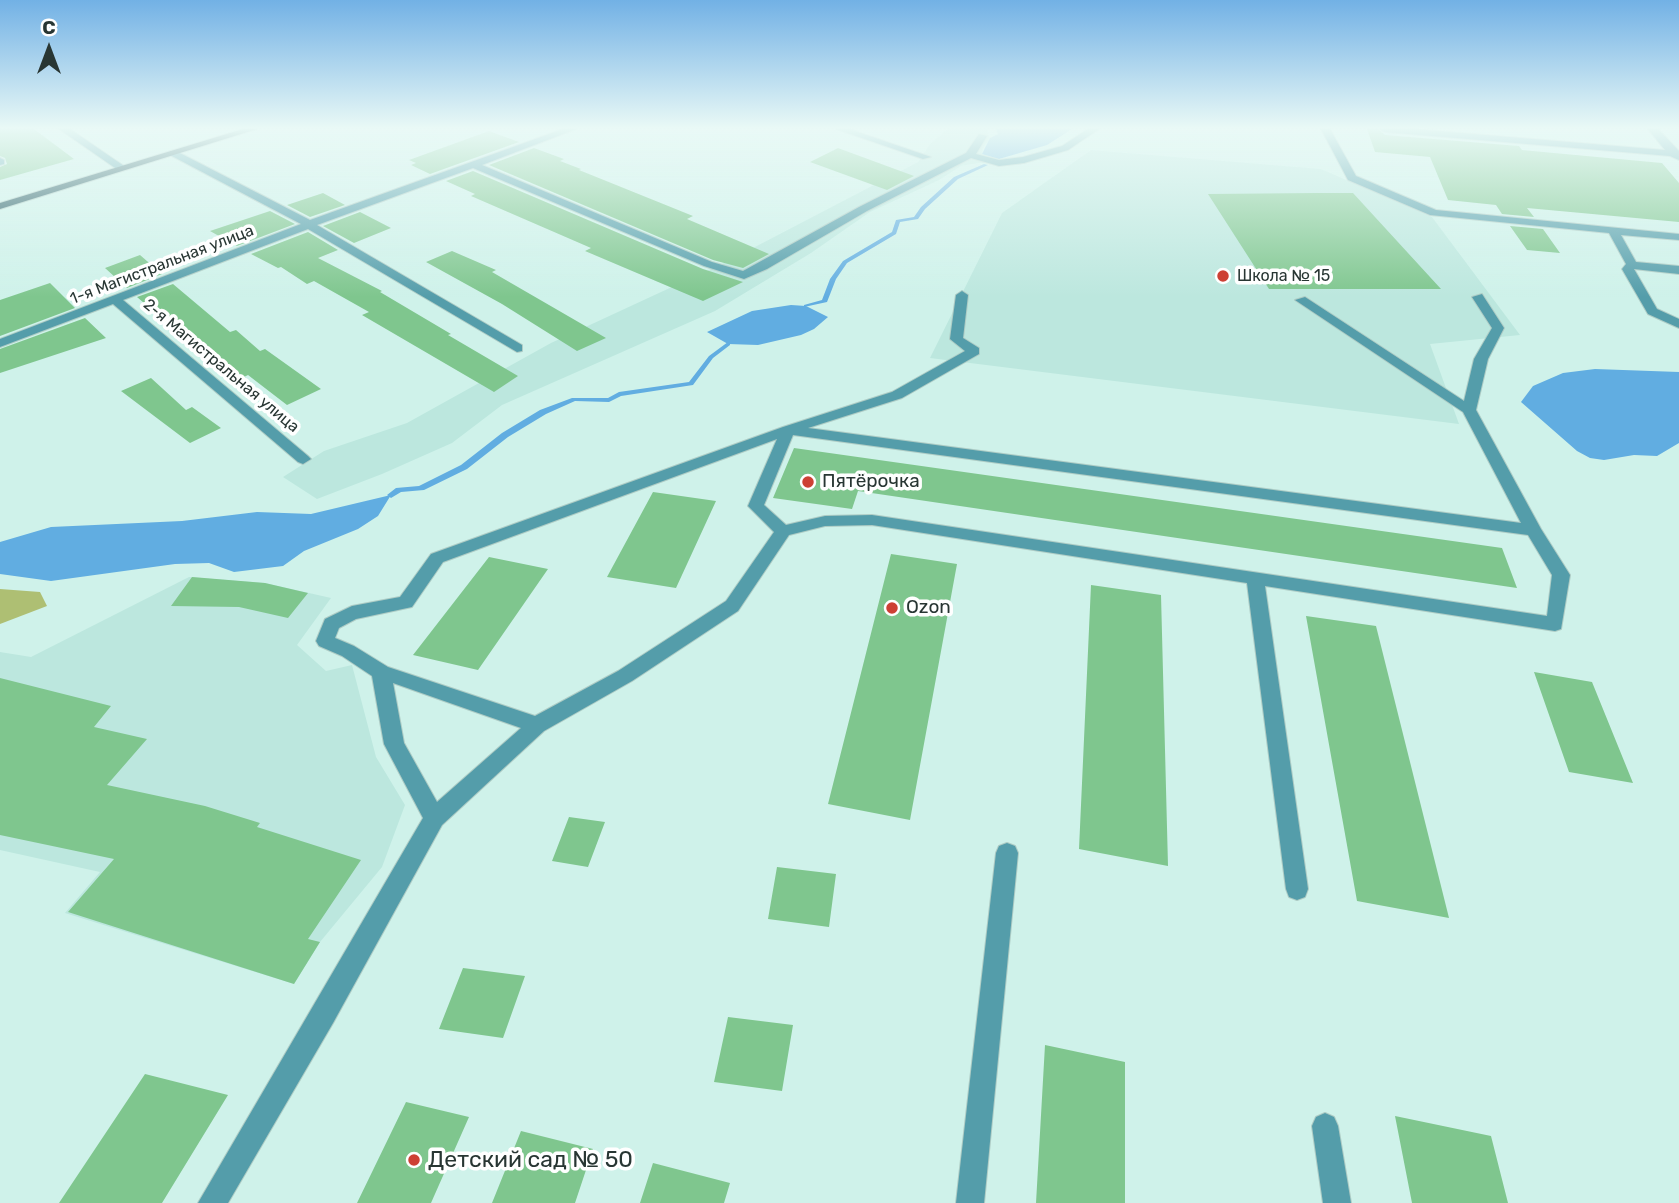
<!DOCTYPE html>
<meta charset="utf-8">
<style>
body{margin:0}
#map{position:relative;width:1679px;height:1203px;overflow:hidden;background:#cff2ea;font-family:Rubik,sans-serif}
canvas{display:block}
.north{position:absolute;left:14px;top:14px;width:70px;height:70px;-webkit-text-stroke:5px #fff;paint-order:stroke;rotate:0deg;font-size:19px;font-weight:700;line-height:28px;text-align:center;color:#283633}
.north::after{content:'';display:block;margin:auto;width:24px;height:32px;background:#283633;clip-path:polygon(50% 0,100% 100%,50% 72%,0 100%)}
</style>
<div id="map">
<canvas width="1679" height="1203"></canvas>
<div class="north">С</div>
</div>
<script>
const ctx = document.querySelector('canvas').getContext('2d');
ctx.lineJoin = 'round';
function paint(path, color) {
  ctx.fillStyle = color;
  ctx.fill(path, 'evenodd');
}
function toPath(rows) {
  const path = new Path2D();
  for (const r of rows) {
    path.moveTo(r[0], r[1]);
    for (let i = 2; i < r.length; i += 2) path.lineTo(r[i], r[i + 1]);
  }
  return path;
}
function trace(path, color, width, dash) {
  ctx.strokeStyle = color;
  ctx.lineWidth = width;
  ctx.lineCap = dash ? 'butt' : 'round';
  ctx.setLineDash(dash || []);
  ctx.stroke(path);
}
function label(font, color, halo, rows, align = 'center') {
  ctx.font = font + ' Rubik,sans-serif';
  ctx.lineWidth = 7;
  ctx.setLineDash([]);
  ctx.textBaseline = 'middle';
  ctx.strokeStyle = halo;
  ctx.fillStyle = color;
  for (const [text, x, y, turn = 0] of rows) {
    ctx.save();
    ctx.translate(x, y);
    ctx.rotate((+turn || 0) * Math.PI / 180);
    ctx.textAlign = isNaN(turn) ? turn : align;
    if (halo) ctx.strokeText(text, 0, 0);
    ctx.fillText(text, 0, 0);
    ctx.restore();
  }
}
paint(toPath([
 [948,129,986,129,990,138,983,148,982,154,1003,159,1015,158,1021,165,979,163,961,166,939,180,870,212,811,253,715,311,502,405,452,443,382,474,317,499,283,477,324,451,407,423,551,343,728,261,918,162,930,144],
 [1091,150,1321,169,1432,217,1520,335,1430,344,1459,424,930,358,1002,213],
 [189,577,265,583,331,598,297,645,326,671,352,665,376,757,405,805,382,867,320,942,294,984,65,913,100,872,0,850,0,652,31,657]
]), '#bce7de');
paint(toPath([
 [0,589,40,592,47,606,0,624]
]), '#aebf73');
paint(toPath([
 [996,129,1072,129,1047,145,999,159,982,154,990,138,998,134],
 [791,305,806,306,828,317,814,329,801,335,758,345,728,344,707,332,752,311],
 [1595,369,1679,372,1679,443,1657,456,1634,455,1604,460,1590,458,1577,451,1521,402,1533,386,1563,373],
 [391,495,378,516,358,529,304,551,283,566,234,572,209,563,175,564,51,581,0,574,0,542,51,527,182,521,257,512,311,514]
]), '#61ade1');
paint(toPath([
 [984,164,988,165,958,179,925,209,918,219,900,222,896,234,847,263,836,279,827,302,804,307,804,305,822,300,830,279,843,261,892,232,896,220,914,217,921,207,954,177,984,164],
 [728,342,730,343,730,345,713,358,693,385,621,396,609,402,575,401,546,414,508,437,467,469,424,490,401,492,391,498,387,495,396,488,419,486,461,465,502,433,540,410,572,398,608,398,619,392,689,382,709,356,728,342]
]), '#61ade1');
paint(toPath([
 [0,129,34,129,74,159,0,180,0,167,7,164,5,158,0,156],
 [1367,129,1378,129,1385,135,1519,146,1522,150,1662,163,1679,183,1679,222,1527,208,1534,217,1502,214,1496,205,1448,200,1430,157,1375,152],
 [489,131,519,142,430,174,411,165,416,163,409,160],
 [534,148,564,159,560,161,581,169,579,170,693,216,687,219,769,254,743,268,713,260,489,165],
 [838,148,914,176,887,190,810,162],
 [473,171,703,269,743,282,703,301,585,251,591,248,471,196,475,194,446,181],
 [323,193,345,205,310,217,287,205],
 [1317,193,1353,193,1441,289,1269,289,1208,194],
 [270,211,295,224,237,246,210,231],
 [360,212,391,228,354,243,323,226],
 [1510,226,1543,229,1560,253,1527,250],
 [308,232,338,250,318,258,382,291,380,292,451,334,448,335,518,376,494,392,362,315,369,312,314,281,307,284,281,267,278,268,251,254],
 [452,251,496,270,492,272,606,338,577,351,502,304,426,262],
 [140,255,162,274,127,288,105,268],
 [50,283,75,308,0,336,0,300],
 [173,284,230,332,236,330,260,351,265,349,321,389,287,405,248,375,244,377,191,339,187,340,137,297],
 [85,318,106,338,0,373,0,349],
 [151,378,186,410,192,407,221,428,190,443,121,391],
 [794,448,1502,548,1517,588,858,491,852,509,773,498],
 [653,492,716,501,676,588,607,577],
 [891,554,957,564,910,820,828,804],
 [489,557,548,569,478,670,413,655],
 [192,577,265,583,308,593,288,618,239,607,171,606],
 [1091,585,1161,595,1168,866,1079,849],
 [1306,616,1376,626,1449,918,1357,901],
 [1534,672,1592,682,1633,783,1569,772],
 [0,678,111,706,94,727,147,739,107,785,205,806,260,823,257,827,361,860,308,939,320,942,294,984,68,912,114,859,0,835],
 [569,817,605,822,588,867,552,861],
 [777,867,836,874,829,927,768,919],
 [463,968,525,976,503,1038,439,1029],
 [728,1017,793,1025,782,1091,714,1082],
 [1045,1045,1125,1062,1125,1203,1036,1203],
 [145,1074,228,1095,162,1203,59,1203],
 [406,1102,469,1117,431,1203,357,1203],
 [1395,1116,1491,1136,1508,1203,1412,1203],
 [521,1131,593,1149,575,1203,492,1203],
 [653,1163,730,1183,724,1203,640,1203]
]), '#7fc68e');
const minor = toPath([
 [59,129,70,129,127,168,118,170,59,129],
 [563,129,576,129,482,165,712,262,743,271,859,207,966,153,979,134,987,136,976,154,999,160,1023,157,1062,146,1088,129,1099,129,1068,150,1024,163,999,166,971,158,867,211,767,269,744,279,704,266,473,168,317,225,522,345,522,351,517,352,308,229,123,300,308,456,311,459,303,464,298,462,113,304,0,347,0,339,301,224,170,155,170,151,176,151,310,220,563,129],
 [836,129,849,129,931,157,923,159,836,129],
 [1321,129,1330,129,1356,176,1436,210,1679,234,1679,240,1621,235,1636,262,1679,266,1679,274,1634,269,1657,309,1679,319,1679,328,1648,314,1622,269,1626,264,1609,233,1430,215,1348,180,1321,129],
 [1380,129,1414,129,1665,150,1648,129,1658,129,1679,151,1679,160,1670,156,1385,132,1380,129],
 [0,158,4,160,4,164,0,165,0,158],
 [962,291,968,295,963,338,979,348,979,354,902,398,808,428,1521,523,1463,412,1295,300,1305,297,1464,401,1474,359,1492,328,1472,297,1482,294,1504,328,1488,359,1476,410,1541,529,1570,575,1561,629,1555,631,1265,586,1308,889,1305,897,1297,900,1289,897,1286,889,1247,583,872,525,825,526,789,535,738,611,632,681,544,731,442,825,333,1023,228,1203,198,1203,423,818,384,744,372,676,342,656,319,646,316,641,325,619,352,606,400,597,431,554,783,427,892,392,965,351,950,339,956,295,962,291],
 [793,435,1528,535,1552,575,1547,616,872,515,825,516,786,525,764,505,793,435],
 [777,439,748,506,774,532,726,601,618,671,535,716,388,667,354,646,335,638,339,628,356,619,412,607,443,562,777,439],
 [393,683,521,728,437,802,404,743,393,683],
 [1007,843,1015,846,1018,853,984,1203,956,1203,996,853,999,846,1007,843],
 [1325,1113,1334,1117,1338,1126,1351,1203,1323,1203,1312,1126,1316,1117,1325,1113]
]);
const major = toPath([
 [243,129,257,129,0,209,0,203,243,129]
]);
trace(minor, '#aeccc5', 2);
trace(major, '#aeccc5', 2);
paint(minor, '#549daa');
paint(major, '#1c515a');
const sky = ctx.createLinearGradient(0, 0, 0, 297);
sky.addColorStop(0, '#72b1e5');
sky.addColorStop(0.43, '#e9f9f6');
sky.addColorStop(1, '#e9f9f600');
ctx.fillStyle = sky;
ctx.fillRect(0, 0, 1679, 297);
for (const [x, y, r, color] of [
 [1223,276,7,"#cd4034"],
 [808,482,7,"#cd4034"],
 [892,608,7,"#cd4034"],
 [414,1160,7,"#cd4034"]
]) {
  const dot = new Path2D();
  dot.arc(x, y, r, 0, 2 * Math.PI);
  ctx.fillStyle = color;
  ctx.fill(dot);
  trace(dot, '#fff', 2.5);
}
label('16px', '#283633', '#fff', [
 ["1-я Магистральная улица",162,265,-21],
 ["2-я Магистральная улица",221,366,40]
]);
label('16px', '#283633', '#fff', [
 ["Школа № 15",1237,276]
], 'left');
label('19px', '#283633', '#fff', [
 ["Пятёрочка",822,482],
 ["Ozon",906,608]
], 'left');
label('23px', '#283633', '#fff', [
 ["Детский сад № 50",428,1160]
], 'left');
</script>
